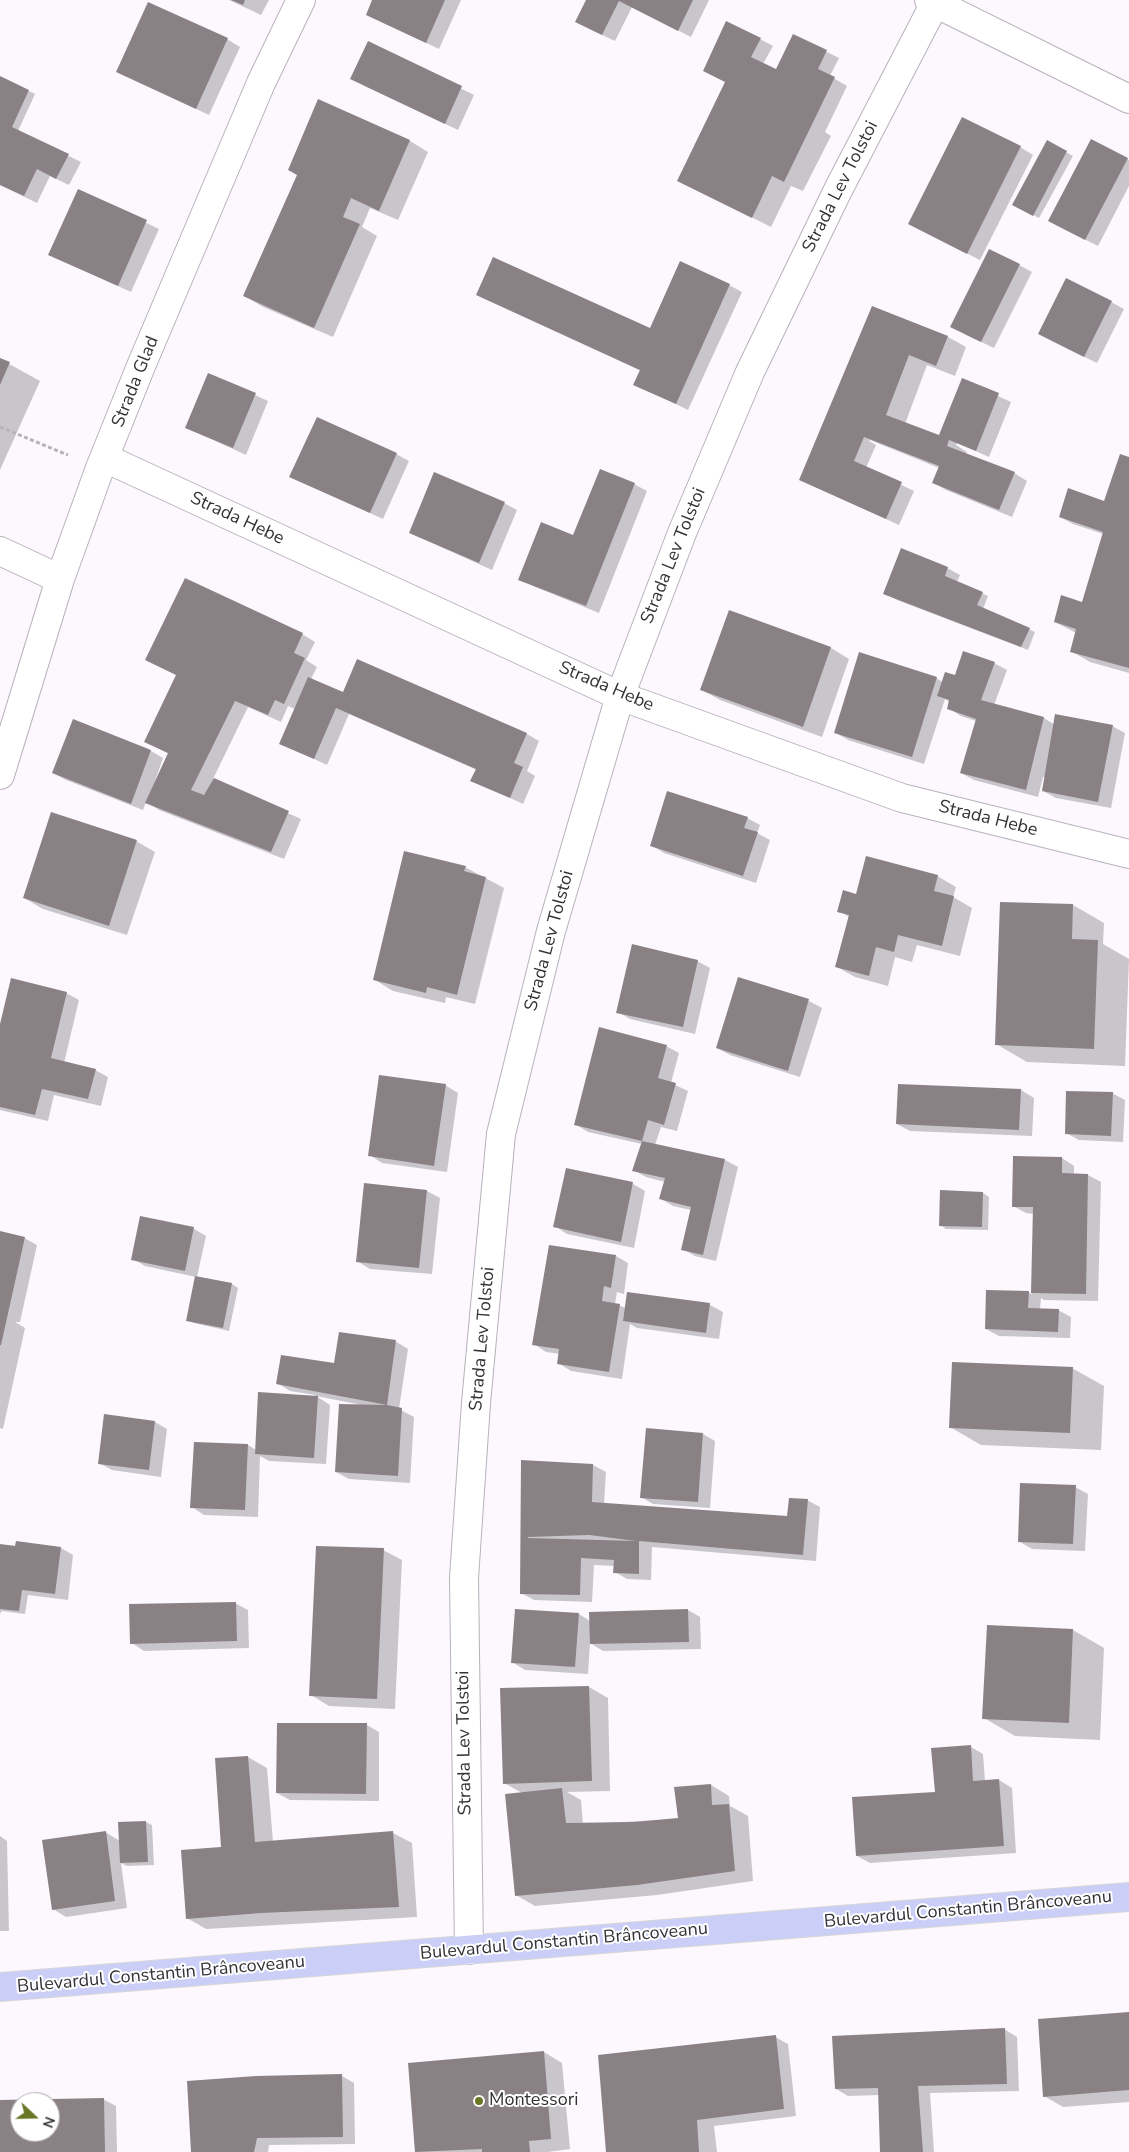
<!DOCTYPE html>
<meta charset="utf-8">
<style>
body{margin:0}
#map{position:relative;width:1129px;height:2152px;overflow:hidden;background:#fcf8fe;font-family:"Nunito Sans",sans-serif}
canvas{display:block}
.north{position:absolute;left:10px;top:2092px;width:50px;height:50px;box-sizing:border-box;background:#fff;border:1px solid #aeadaf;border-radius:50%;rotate:111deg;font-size:14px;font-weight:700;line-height:20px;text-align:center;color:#343236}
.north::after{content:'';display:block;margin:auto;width:18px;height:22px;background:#697724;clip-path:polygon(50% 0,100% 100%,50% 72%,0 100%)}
</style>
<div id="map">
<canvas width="1129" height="2152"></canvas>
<div class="north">N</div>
</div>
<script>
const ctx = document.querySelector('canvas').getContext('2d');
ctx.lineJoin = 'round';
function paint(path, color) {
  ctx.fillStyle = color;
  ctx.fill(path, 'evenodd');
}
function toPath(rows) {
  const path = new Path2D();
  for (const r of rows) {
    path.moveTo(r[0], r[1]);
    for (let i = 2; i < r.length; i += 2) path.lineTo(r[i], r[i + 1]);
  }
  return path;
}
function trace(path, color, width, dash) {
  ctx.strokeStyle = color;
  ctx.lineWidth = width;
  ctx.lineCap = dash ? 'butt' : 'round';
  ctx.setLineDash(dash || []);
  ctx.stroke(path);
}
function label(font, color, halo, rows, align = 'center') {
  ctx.font = font + ' "Nunito Sans",sans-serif';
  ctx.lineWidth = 4;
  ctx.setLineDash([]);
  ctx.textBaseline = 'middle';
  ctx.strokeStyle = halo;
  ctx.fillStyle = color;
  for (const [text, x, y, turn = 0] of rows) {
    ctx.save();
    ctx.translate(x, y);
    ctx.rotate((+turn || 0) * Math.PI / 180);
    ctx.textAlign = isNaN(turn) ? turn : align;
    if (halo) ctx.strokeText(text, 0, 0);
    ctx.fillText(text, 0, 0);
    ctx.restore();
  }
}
paint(toPath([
 [229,0,269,0,261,15],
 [374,0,461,0,439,49,367,15],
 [587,0,709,0,691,37,632,7,615,41,589,29],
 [793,35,839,58,830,76,847,86,825,132,831,136,803,191,791,186,771,227,679,181,760,39,773,46,763,64,776,71],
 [227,39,240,47,209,115,118,72],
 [369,43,474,95,458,130,365,86],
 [0,77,35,94,18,131,81,162,69,185,50,176,37,203,0,185],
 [319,101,410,141,428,152,398,220,370,208,362,227,377,236,333,337,263,307,245,296,298,175],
 [1092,141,1129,160,1129,186,1098,246,1062,228],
 [1048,142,1073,156,1039,218,1014,205],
 [1020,147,1033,155,980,260,909,224],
 [79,191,159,229,131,292,50,255],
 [1019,265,1032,272,994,348,964,334],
 [729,285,742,292,688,410,635,384,641,371,477,295,651,330],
 [1111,302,1124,309,1097,363,1052,341],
 [873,308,948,337,966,347,955,376,927,365,905,424,947,440,963,380,1011,402,989,457,957,443,956,445,967,452,966,455,1014,473,1027,481,1012,517,946,490,934,483,939,468,870,440,869,441,876,445,866,468,914,491,899,525,800,480],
 [0,359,40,381,0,470],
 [209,374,268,401,246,455,187,428],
 [396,454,409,461,383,519,291,477],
 [1129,458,1129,673,1090,662,1071,651,1076,633,1055,622,1083,603,1103,534,1073,524,1060,517,1105,502],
 [634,484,647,491,599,613,533,586,520,579,574,537],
 [504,503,517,510,492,570,410,533],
 [947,568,960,575,957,582,988,596,983,609,1035,632,1028,650,897,600,884,593],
 [729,612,831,648,849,659,822,737,720,700,702,690],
 [302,634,315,642,306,660,317,667,311,679,343,694,358,661,527,734,539,741,527,771,535,776,523,804,472,780,477,770,349,714,327,765,280,743,295,709,288,706,281,722,248,707,213,779,301,819,284,859,159,810,146,802,143,810,66,780,53,773,73,721,151,751,163,758,155,781,156,782,169,754,146,742],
 [994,663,1007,670,994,705,1044,718,1055,725,1112,726,1125,733,1111,808,1056,798,1043,791,1045,777,1043,777,1038,797,974,780,961,773,976,721,961,716,948,708,950,702,945,699,924,764,848,740,836,733,936,678,943,682],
 [747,818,760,825,757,833,770,840,756,883,664,853,651,845],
 [136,841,155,852,127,935,43,909,24,898],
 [465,867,504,888,475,1004,446,997,445,1003,393,991,375,980],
 [937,876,956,887,953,897,972,908,960,956,917,945,912,962,895,957,888,986,855,977,837,967,849,917,839,911,857,895],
 [1073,905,1104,923,1103,944,1129,959,1125,1066,1027,1062,996,1044],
 [697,961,710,968,695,1034,630,1019,618,1012],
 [739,979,809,1001,822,1008,800,1077,730,1055,717,1048],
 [66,993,79,1000,64,1063,95,1070,108,1077,101,1106,54,1095,48,1121,0,1110,0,1030],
 [666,1046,679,1053,671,1083,688,1091,677,1131,661,1127,655,1145,725,1160,738,1167,716,1261,695,1256,683,1249,691,1210,673,1206,661,1199,665,1182,646,1177,633,1170,642,1144,588,1132,575,1124],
 [445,1085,458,1093,447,1172,382,1163,370,1155],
 [1021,1090,1034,1098,1032,1136,910,1131,897,1124],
 [1112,1093,1125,1100,1123,1142,1079,1140,1066,1133],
 [1062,1158,1074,1166,1074,1175,1088,1175,1101,1182,1098,1301,1044,1300,1041,1298,1040,1309,1058,1310,1071,1317,1070,1338,999,1336,986,1329,1028,1292,1032,1294,1034,1214,1026,1213,1013,1206],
 [633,1184,645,1191,634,1248,567,1234,555,1226],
 [365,1185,427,1191,440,1198,432,1274,370,1269,357,1261],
 [941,1192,983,1193,989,1197,988,1230,946,1229,940,1225],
 [141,1218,194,1229,206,1236,197,1277,232,1284,238,1288,229,1331,194,1323,188,1320,196,1277,145,1266,133,1259],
 [0,1233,24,1238,37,1245,20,1322,15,1322,25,1328,3,1429,0,1428],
 [616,1256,628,1263,624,1294,617,1292,615,1304,626,1308,628,1293,710,1305,723,1312,719,1339,637,1328,630,1324,622,1379,571,1371,558,1363,560,1354,546,1352,534,1344],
 [395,1341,408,1349,399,1409,414,1417,410,1483,349,1479,336,1472,362,1405,316,1396,330,1405,326,1464,269,1461,260,1456,258,1517,204,1515,192,1507,248,1445,256,1450,315,1397,315,1395,290,1391,277,1383,335,1365],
 [1072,1368,1104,1386,1101,1450,981,1445,950,1427],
 [155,1422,167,1429,161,1477,112,1470,99,1463],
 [703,1434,715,1441,710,1508,653,1504,641,1497],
 [522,1461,593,1465,606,1472,604,1504,789,1518,807,1500,820,1507,816,1561,652,1547,651,1580,627,1579,615,1572,615,1566,594,1565,592,1602,534,1600,521,1593],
 [1075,1487,1088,1494,1085,1551,1032,1549,1020,1542],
 [0,1545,61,1548,73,1555,68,1600,28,1595,25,1614,2,1611,0,1614],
 [383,1550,402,1560,395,1709,329,1706,311,1695],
 [235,1603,248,1610,249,1648,144,1651,132,1643],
 [688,1610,700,1617,701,1649,603,1651,590,1643,588,1674,525,1670,512,1662,579,1614,590,1621],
 [1073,1630,1104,1648,1100,1740,1015,1736,984,1718],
 [589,1687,608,1698,610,1791,567,1792,581,1800,583,1824,679,1819,711,1785,729,1796,730,1806,748,1816,753,1881,657,1895,535,1906,516,1895,522,1793,504,1783,501,1690],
 [367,1725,379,1732,379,1801,290,1800,277,1793],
 [971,1747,983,1754,985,1781,999,1780,1012,1788,1016,1853,870,1863,857,1856,936,1793],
 [248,1757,267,1768,273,1842,393,1833,412,1843,417,1917,206,1929,187,1918,223,1848,216,1759],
 [146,1822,152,1825,154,1865,127,1866,121,1863,127,1908,66,1917,53,1909,105,1832,120,1841],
 [0,1836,7,1841,9,1931,0,1931],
 [1129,2013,1129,2102,1063,2107,1044,2096],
 [1004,2029,1017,2037,1019,2091,930,2093,934,2152,882,2152,879,2095,848,2096,836,2089],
 [775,2037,788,2044,796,2116,714,2126,717,2152,607,2152],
 [544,2052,562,2063,570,2149,548,2152,416,2152,409,2064],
 [342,2076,354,2083,355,2144,269,2145,268,2152,192,2152],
 [103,2099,116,2106,117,2152,0,2152,0,2101],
 [20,2102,50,2102,50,2132,20,2132]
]), '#0003');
paint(toPath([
 [231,0,245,0,243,5],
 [372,0,445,0,426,43,366,15],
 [586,0,693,0,678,31,619,1,602,35,575,22],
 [148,2,228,38,196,109,116,72],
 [726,21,761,38,751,57,776,69,793,34,827,50,818,69,835,77,784,182,772,176,752,218,677,181,725,82,703,71],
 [368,41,462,86,445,124,350,79],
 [0,76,29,90,12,127,69,154,56,179,37,169,24,196,0,185],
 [318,99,410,140,379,211,351,198,343,217,360,224,314,328,243,296,297,175,288,170],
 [962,117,1021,146,967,254,908,224],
 [1091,139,1128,158,1085,240,1048,221],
 [1047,140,1067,151,1033,216,1012,205],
 [78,189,147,220,118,286,48,255],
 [989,249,1020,264,981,342,950,327],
 [493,257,650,328,680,261,730,284,676,404,633,385,640,370,476,295],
 [1066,278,1112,301,1084,357,1038,334],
 [872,306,948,336,936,366,909,355,886,415,939,435,962,378,999,393,976,451,949,440,947,446,1015,472,999,510,932,483,939,466,864,437,854,461,902,482,886,519,799,480],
 [0,358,10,362,0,385],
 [208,373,256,393,233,448,185,428],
 [317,417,397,453,370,513,289,477],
 [1120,454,1129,457,1129,668,1070,652,1076,629,1054,622,1061,595,1082,602,1103,532,1059,517,1068,488,1104,501],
 [600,469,635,483,586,606,518,580,541,522,573,535],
 [434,472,505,502,479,563,409,533],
 [901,548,948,567,945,576,983,592,977,605,1030,628,1021,647,883,594],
 [185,578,303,633,294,653,305,658,284,704,275,700,268,715,235,701,191,790,204,795,214,778,289,811,271,852,145,803,168,753,144,742,176,675,145,660],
 [729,610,831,647,803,727,700,690],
 [963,651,995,662,981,700,1044,717,1026,790,960,773,976,719,947,709,949,700,937,696,945,672,955,675],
 [859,652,937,677,912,757,834,733],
 [357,659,527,733,514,763,523,767,510,798,470,781,476,769,336,708,314,759,279,744,308,677,343,692],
 [1055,714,1113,725,1098,802,1042,791],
 [73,719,151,750,131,804,52,773],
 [667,791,748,817,744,828,758,832,743,876,650,846],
 [51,812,137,840,109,926,23,898],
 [404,851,466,866,464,871,486,877,457,995,427,987,426,993,373,980],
 [866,856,938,875,934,891,954,896,942,946,898,935,894,952,876,947,869,976,835,967,849,915,837,912,843,890,856,894],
 [1000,902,1073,904,1072,939,1098,940,1094,1049,995,1045],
 [632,944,698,960,683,1027,616,1013],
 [738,977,809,999,788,1071,716,1048],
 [11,978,67,992,51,1058,96,1069,88,1099,42,1089,35,1115,0,1107,0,1024],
 [599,1027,667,1045,658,1078,676,1083,664,1125,648,1120,642,1141,574,1125],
 [379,1075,446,1084,434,1166,368,1156],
 [898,1084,1021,1089,1019,1130,896,1124],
 [1066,1091,1113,1092,1111,1136,1065,1134],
 [642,1141,725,1159,703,1255,681,1250,691,1207,659,1199,665,1178,632,1171],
 [1013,1156,1062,1157,1062,1173,1088,1174,1086,1294,1031,1293,1033,1207,1012,1207],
 [566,1168,633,1182,621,1242,553,1227],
 [364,1183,427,1190,419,1268,356,1262],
 [940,1190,983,1192,982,1227,939,1226],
 [140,1216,194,1227,185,1271,131,1260],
 [0,1231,25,1237,1,1345,0,1345],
 [549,1245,616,1255,611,1288,604,1286,602,1301,620,1304,609,1372,557,1364,559,1349,532,1345],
 [195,1276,232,1283,223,1328,186,1321],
 [986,1290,1029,1291,1028,1308,1059,1309,1058,1332,985,1329],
 [627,1292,710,1303,706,1333,623,1321],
 [339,1332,396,1340,387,1405,276,1384,281,1355,334,1363],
 [952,1362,1073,1367,1070,1433,949,1428],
 [258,1392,318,1396,314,1458,255,1454],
 [339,1404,387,1405,402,1408,398,1476,335,1472],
 [104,1414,155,1421,149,1470,98,1464],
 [646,1428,703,1433,698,1502,640,1498],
 [194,1442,248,1444,245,1510,190,1508],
 [521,1460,593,1464,592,1502,787,1516,789,1498,808,1499,803,1555,639,1541,639,1574,613,1573,614,1560,581,1558,580,1595,520,1594],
 [589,1535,636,1541,528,1538,528,1537],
 [1020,1483,1076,1485,1073,1544,1018,1542],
 [16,1541,61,1547,55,1594,22,1590,19,1611,0,1609,0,1544,15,1546],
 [316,1546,384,1548,377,1699,309,1696],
 [236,1602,237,1641,130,1644,129,1604],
 [515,1609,579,1613,575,1667,511,1663],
 [688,1609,689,1642,590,1644,589,1612],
 [987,1625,1073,1629,1069,1723,982,1719],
 [589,1686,592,1781,503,1784,500,1688],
 [277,1723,367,1723,366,1794,276,1793],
 [971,1745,973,1781,999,1779,1004,1846,856,1856,852,1797,935,1792,931,1748],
 [248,1756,255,1842,393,1831,399,1907,261,1913,186,1919,181,1850,221,1847,215,1758],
 [711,1784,712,1805,729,1804,735,1871,637,1885,515,1896,505,1794,562,1788,566,1823,634,1822,678,1818,674,1787],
 [146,1821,148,1862,120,1863,118,1822],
 [106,1831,115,1901,52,1910,42,1840],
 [1129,2012,1129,2090,1043,2097,1038,2019],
 [1005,2028,1007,2084,918,2086,923,2152,880,2152,878,2088,835,2089,832,2036],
 [776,2035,784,2109,697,2120,699,2152,606,2152,598,2055],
 [544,2051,551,2139,529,2141,530,2152,482,2152,482,2149,415,2152,408,2063],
 [342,2074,343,2137,257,2138,254,2152,191,2152,187,2081,256,2076],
 [104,2098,105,2152,0,2152,0,2100],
 [20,2102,50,2102,50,2132,20,2132]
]), '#8a8185');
const minor = toPath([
 [929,0,1129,99],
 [105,458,620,696,902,798,1129,854],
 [0,551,60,579],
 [0,775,60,579,100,468,141,366,261,83,301,0],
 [469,1950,464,1578,476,1403,501,1134,551,931,620,696,682,533,750,372,838,190,935,3]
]);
const major = toPath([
 [0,1987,1129,1897]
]);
trace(minor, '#b8b2bb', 30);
trace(major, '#d6d6d7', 30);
trace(toPath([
 [0,427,68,455]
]), '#b6b3b8', 3, [4, 2.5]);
trace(minor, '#fff', 28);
trace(major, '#cbcff8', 28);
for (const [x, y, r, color] of [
 [479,2101,5,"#697724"]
]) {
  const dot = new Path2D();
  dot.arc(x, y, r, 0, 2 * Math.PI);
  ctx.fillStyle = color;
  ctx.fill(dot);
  trace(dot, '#fff', 2);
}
label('18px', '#343236', '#fff', [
 ["Strada Lev Tolstoi",841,187,-63],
 ["Strada Glad",136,382,-68],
 ["Strada Hebe",237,519,25],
 ["Strada Lev Tolstoi",674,556,-68],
 ["Strada Hebe",606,687,23],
 ["Strada Hebe",988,819,14],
 ["Strada Lev Tolstoi",550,941,-75],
 ["Strada Lev Tolstoi",483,1339,-85],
 ["Strada Lev Tolstoi",465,1743,-91],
 ["Bulevardul Constantin Brâncoveanu",968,1910,-5],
 ["Bulevardul Constantin Brâncoveanu",564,1942,-5],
 ["Bulevardul Constantin Brâncoveanu",161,1975,-5]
]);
label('18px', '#343236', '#fff', [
 ["Montessori",489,2101]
], 'left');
</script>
